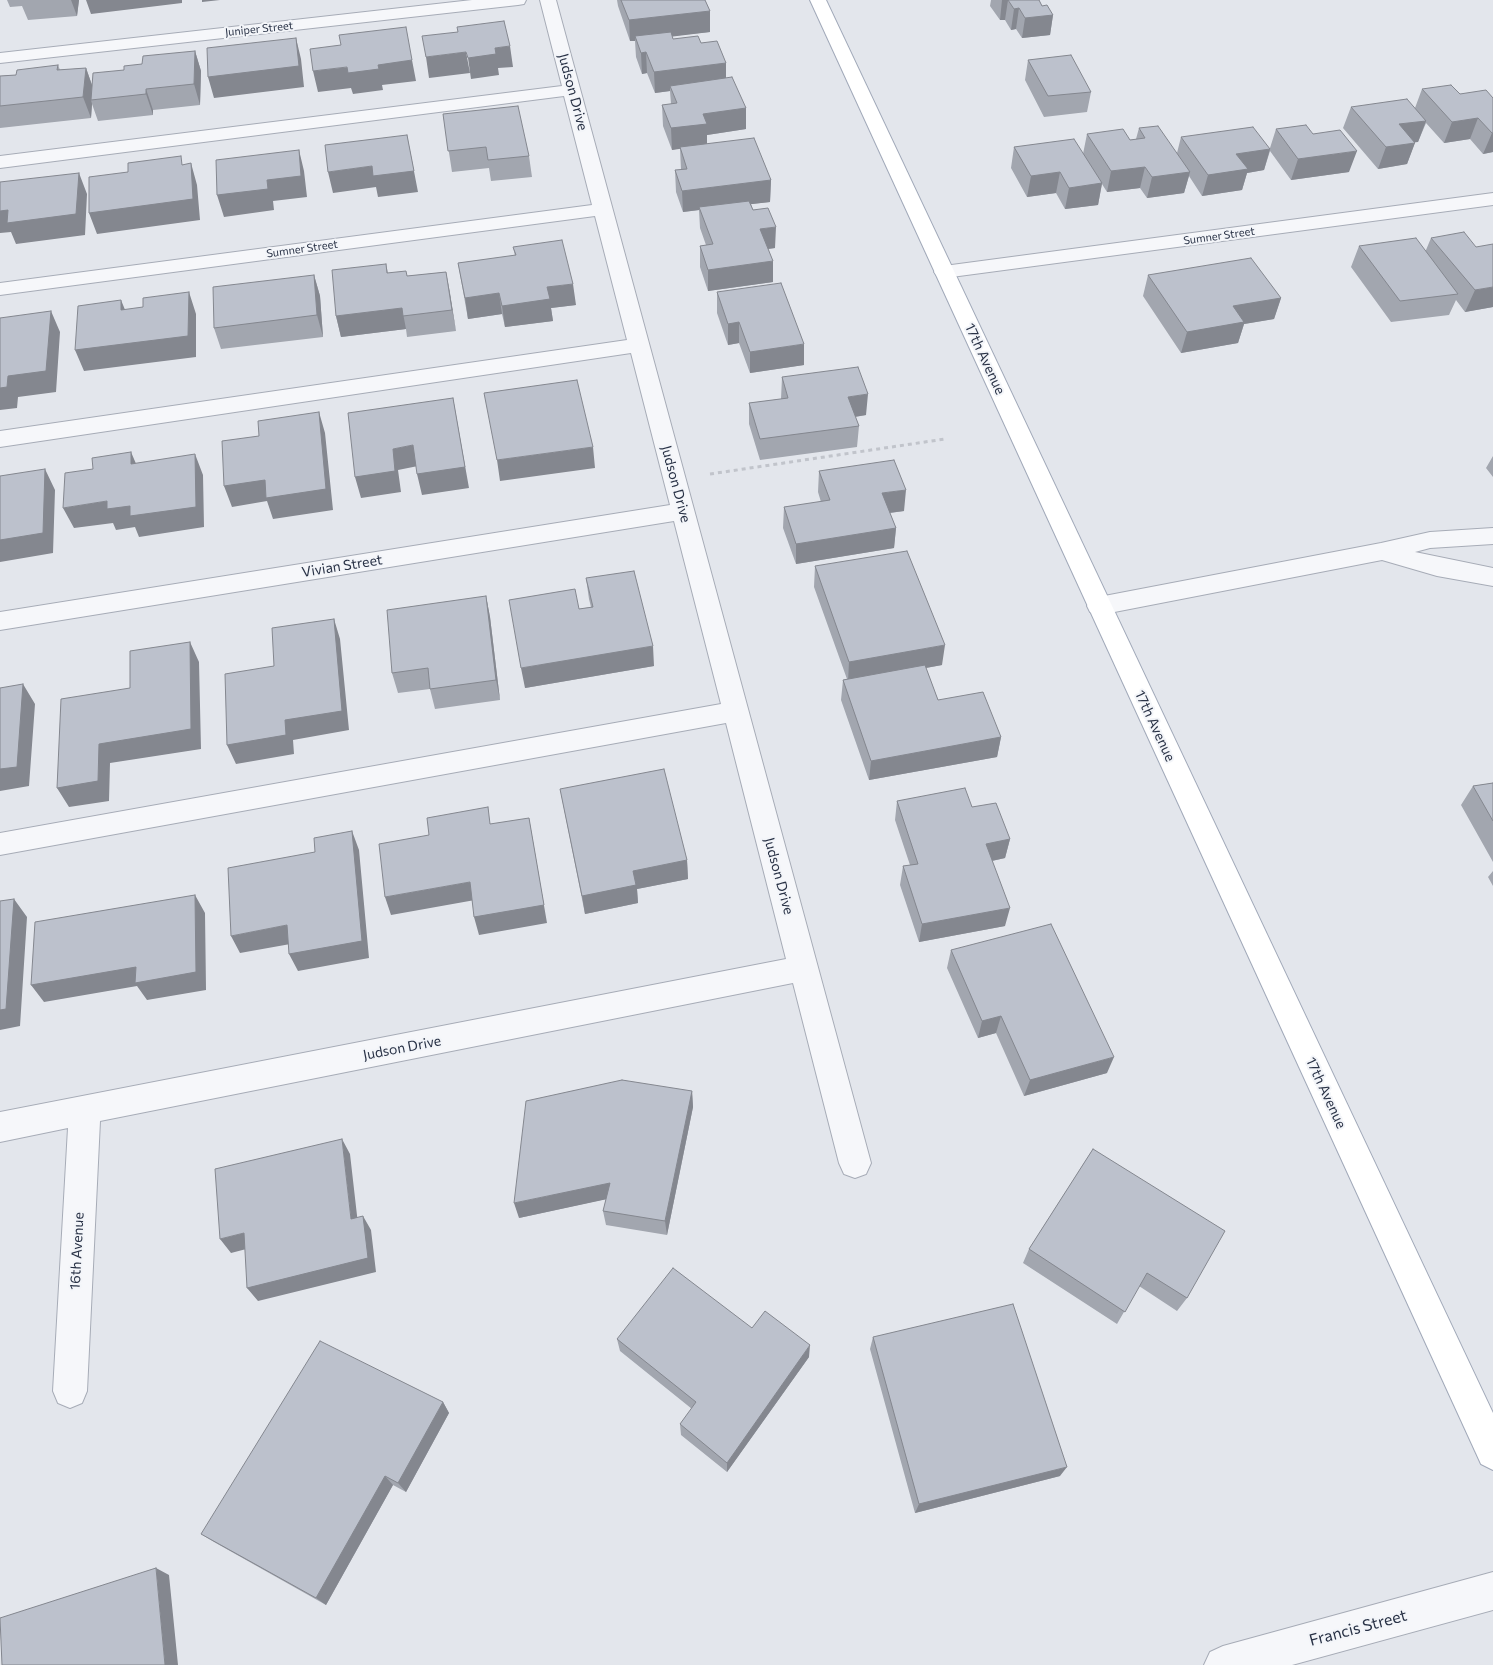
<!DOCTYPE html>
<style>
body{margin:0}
canvas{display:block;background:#e3e6ec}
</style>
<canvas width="1493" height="1665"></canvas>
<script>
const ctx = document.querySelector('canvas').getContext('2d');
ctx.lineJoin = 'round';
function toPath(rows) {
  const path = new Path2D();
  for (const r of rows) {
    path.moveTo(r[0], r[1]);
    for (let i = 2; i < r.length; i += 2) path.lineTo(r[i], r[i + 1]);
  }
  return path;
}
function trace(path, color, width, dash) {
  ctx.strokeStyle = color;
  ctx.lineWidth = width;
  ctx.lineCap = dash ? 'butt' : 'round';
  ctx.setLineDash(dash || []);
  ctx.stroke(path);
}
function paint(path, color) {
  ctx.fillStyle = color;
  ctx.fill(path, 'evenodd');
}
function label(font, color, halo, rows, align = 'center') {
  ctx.font = font + ' Commissioner,sans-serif';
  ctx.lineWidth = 4;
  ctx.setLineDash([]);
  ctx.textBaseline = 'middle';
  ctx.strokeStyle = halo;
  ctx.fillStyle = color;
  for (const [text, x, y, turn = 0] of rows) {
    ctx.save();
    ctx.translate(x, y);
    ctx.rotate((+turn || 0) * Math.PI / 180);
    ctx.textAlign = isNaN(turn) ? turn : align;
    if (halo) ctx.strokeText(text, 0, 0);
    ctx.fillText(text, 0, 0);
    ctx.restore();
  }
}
const minor = toPath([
 [472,0,526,0,524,4,518,5,0,63,0,53,472,0],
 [540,0,556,0,871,1163,866,1174,855,1178,844,1174,839,1163,793,983,100,1121,87,1391,82,1403,70,1408,58,1403,53,1391,68,1128,0,1142,0,1112,786,959,726,723,0,855,0,833,721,704,674,521,0,630,0,612,670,505,631,353,0,447,0,431,627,340,595,216,0,295,0,283,592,205,564,96,0,168,0,156,562,86,540,0],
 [1493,193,1493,205,944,278,937,276,934,272,937,268,944,266,1493,193],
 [1493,528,1493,544,1430,548,1415,552,1493,568,1493,586,1437,576,1382,560,1099,615,1090,612,1087,606,1090,600,1099,597,1381,543,1430,532,1493,528],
 [1493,1572,1493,1610,1292,1665,1204,1665,1210,1652,1223,1646,1493,1572]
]);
const major = toPath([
 [810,0,826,0,1493,1413,1493,1470,1481,1464,810,0]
]);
trace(minor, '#a7acb7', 2);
trace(major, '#a1a9b9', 2);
trace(toPath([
 [710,474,945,439]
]), '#c1c4cb', 3, [4, 4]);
paint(minor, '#f6f7fa');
paint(major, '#fff');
paint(toPath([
 [7,0,79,0,77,16,28,20,22,6,10,7],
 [617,0,705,0,710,11,710,32,672,36,673,39,701,43,726,63,726,78,746,108,746,129,707,135,707,144,771,180,770,202,751,204,753,210,775,248,768,249,773,282,708,291,700,267,700,246,706,245,700,228,699,210,683,212,676,192,675,170,681,170,680,148,672,150,663,126,662,105,671,104,670,91,655,93,647,73,642,74,636,57,635,41,630,41,618,6],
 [991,0,1039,0,1042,6,1053,15,1050,35,1022,38,1016,29,1011,30,1005,20,1000,20,990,6],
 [195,51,201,71,200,105,153,110,153,115,98,121,92,104,91,118,0,128,0,76,16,75,58,65,60,70,86,68,92,85,124,70,142,64],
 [1028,60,1091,92,1087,112,1044,117,1025,80],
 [1422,89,1493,98,1493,152,1483,154,1470,139,1444,143,1426,123,1418,142,1415,142,1407,164,1378,169,1343,128,1351,107,1415,108],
 [443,114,529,156,532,177,491,181,489,168,452,172],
 [1139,128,1177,153,1181,137,1270,148,1276,129,1313,134,1349,172,1291,180,1270,151,1264,170,1247,173,1242,190,1202,196,1189,176,1184,193,1147,198,1140,188,1107,192,1102,184,1098,205,1065,209,1056,193,1027,197,1011,168,1014,147,1083,154,1087,134,1130,140,1136,139],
 [1431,238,1493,307,1465,312,1456,300,1449,315,1391,322,1351,267,1359,246,1426,250],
 [513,247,576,305,551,308,553,321,505,327,502,314,468,319,458,263,515,256],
 [386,264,388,273,408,276,446,272,456,331,407,337,406,329,341,337,336,316],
 [314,275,320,296,323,337,221,349,214,328],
 [1148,275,1281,298,1274,319,1244,324,1238,343,1181,353,1143,296],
 [717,292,804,365,750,373,739,343,728,345,717,313],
 [782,377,866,415,855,417,859,426,857,447,760,460,749,424,749,403,781,399],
 [1493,456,1493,477,1486,468],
 [819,471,904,511,890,513,896,528,894,548,796,564,783,528,784,507,821,502,818,492],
 [815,566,942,665,926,668,938,700,1001,737,997,757,869,780,841,700,843,680,847,679,814,587],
 [586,578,654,666,525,688,579,609,591,607,589,599],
 [486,596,490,617,500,700,435,709,430,689,398,693,392,673],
 [1493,783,1493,862,1461,805,1473,786],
 [560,789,687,860,688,879,637,889,638,903,585,914],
 [897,801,972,807,1010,839,1005,858,992,861,1005,926,919,942,900,885,903,866,910,865,895,820],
 [1493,871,1493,886,1488,877],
 [951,950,1107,1073,1024,1096,996,1033,978,1038,947,968],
 [692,1091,693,1107,667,1235,606,1225,603,1211,606,1199,519,1218],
 [1093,1149,1187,1298,1177,1311,1139,1286,1117,1324,1023,1263,1029,1249],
 [752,1328,809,1357,727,1472,681,1435,680,1424,692,1409,620,1351,617,1339],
 [873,1337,1060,1476,915,1513,870,1349],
 [443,1402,449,1413,406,1492,393,1485,326,1605,214,1542,201,1534]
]), '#a2a6af');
paint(toPath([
 [71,0,79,0,77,16],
 [86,0,182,0,182,3,91,14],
 [202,0,220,0,202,2],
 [1002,0,1008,0,1005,20,1000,20],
 [1019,8,1016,29,1011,30,1014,9],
 [710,11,710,32,636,41,635,36,635,41,630,41,629,20],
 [1053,15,1050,35,1022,38,1025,18],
 [296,38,301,59,304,87,214,98,208,77],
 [510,46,513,67,498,68,499,75,471,79,468,58,495,48],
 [195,51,201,71,200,105,194,84],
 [466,52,470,73,429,78,426,57],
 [646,52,647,73,642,74,641,53],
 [412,60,416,81,382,85,383,90,353,94,351,88,318,92,313,71],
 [726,63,726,84,670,86,670,91,655,93,654,72],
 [86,68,93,88,91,100,92,104,91,118,83,97],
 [146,89,153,110,153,115,146,94],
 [746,108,746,129,707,135,707,145,672,150,671,128,703,114],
 [1478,118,1470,139,1444,143,1452,122],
 [1426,121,1418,142,1392,145,1399,124],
 [1492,133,1493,133,1493,152,1483,154],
 [407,135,418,192,378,197,376,187,333,193,328,172,372,166],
 [1415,143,1407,164,1378,169,1386,147],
 [1270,149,1264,170,1247,173,1242,190,1202,196,1208,175,1236,154],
 [299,150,304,171,307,197,273,201,274,210,224,217,217,195,267,180],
 [1357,151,1349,172,1291,180,1298,159],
 [191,163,197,185,200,220,97,234,89,213],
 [1145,167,1140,188,1107,192,1111,171],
 [1060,172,1056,193,1027,197,1031,176],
 [1190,172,1184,193,1147,198,1152,177],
 [79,173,87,194,85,235,16,244,11,232,0,233,0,211],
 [771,180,770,202,700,210,699,207,699,210,683,212,682,191],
 [1102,183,1098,205,1065,209,1069,188],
 [776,227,775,248,760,250,760,229],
 [773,261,773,282,708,291,708,270],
 [446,272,450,293,456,331,452,310],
 [314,275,320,296,323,337,317,315],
 [573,284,576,305,551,308,553,321,505,327,502,306,547,287],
 [1493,287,1493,307,1465,312,1475,290],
 [189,292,196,314,196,357,84,371,75,350],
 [499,293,502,314,468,319,465,298],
 [1281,298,1274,319,1244,324,1238,343,1181,353,1187,332,1233,306],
 [121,300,130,322,121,310],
 [402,308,406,329,341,337,336,316],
 [51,311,60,332,56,392,18,397,17,408,0,410,0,388],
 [739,322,739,343,728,345,728,324],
 [804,344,804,365,750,373,750,352],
 [868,394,866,415,847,418,848,397],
 [453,398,469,488,422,495,417,474],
 [319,412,325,433,333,510,273,519,267,501,232,507,224,486],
 [413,445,418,466,398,470,401,492,361,498,355,477,393,449],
 [593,447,595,468,500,481,497,460],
 [131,452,140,473,131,464],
 [195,454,203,475,204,527,139,537,135,527,116,530,113,523,74,528,63,508,107,501,130,506],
 [45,469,55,490,53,553,0,562,0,540],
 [906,490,904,511,880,514,882,493],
 [896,528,894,548,796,564,796,544],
 [486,596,490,617,500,700,496,680],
 [334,619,340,639,349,730,293,740,294,754,236,764,227,745,285,720],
 [190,642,199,662,201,749,110,763,109,801,69,807,57,788,99,744],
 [945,645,942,665,848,682,849,662],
 [653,646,654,666,525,688,521,668],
 [23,684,35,704,29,786,0,791,0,769],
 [1001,737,997,757,869,780,871,761],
 [529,818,547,923,479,935,474,917],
 [352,831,359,850,369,958,298,971,289,954],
 [1010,839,1005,858,982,863,986,844],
 [687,860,688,879,637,889,638,903,585,914,582,896,633,871],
 [470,882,475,900,391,915,385,897],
 [195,895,205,913,206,990,147,1000,137,986,44,1002,31,985],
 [14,899,27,917,20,1026,0,1030,0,1010],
 [1010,908,1005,926,919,942,922,924],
 [287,925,296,943,240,953,231,936],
 [1001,1016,996,1033,978,1038,982,1021],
 [1114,1057,1107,1073,1024,1096,1030,1080],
 [692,1091,693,1107,667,1235,665,1221],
 [342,1139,350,1154,359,1233,351,1219],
 [610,1183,612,1198,519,1218,514,1203],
 [363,1216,371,1230,376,1272,258,1301,247,1288],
 [244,1233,254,1247,231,1253,220,1239],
 [810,1345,809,1357,727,1472,727,1463],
 [443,1402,449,1413,406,1492,398,1483],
 [1067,1467,1060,1476,915,1513,919,1504],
 [385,1476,393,1485,326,1605,316,1598],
 [156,1568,169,1575,178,1665,165,1665]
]), '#84878f');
const building = toPath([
 [621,0,705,0,710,11,629,20,621,0],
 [1008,0,1039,0,1042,6,1047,5,1053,15,1025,18,1019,8,1014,9,1008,0],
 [504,21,510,46,495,48,496,54,468,58,466,52,426,57,422,36,458,32,457,27,504,21],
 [406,27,412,60,378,65,379,69,348,73,347,67,313,71,310,49,341,45,339,35,406,27],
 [671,32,673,39,698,36,701,43,717,41,726,63,654,72,646,52,641,53,635,36,671,32],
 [296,38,299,66,208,77,207,48,296,38],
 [195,51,194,84,146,89,146,94,91,100,93,73,124,70,124,66,142,64,143,56,195,51],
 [1071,55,1091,92,1048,96,1028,60,1071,55],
 [58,65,57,70,86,68,83,97,0,106,0,76,16,75,17,70,58,65],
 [732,77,746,108,703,114,707,124,671,128,662,105,677,103,670,86,732,77],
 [1451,85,1460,94,1486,90,1493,98,1493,133,1492,133,1478,118,1452,122,1422,89,1451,85],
 [1407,99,1426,121,1399,124,1415,143,1386,147,1351,107,1407,99],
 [518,106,529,156,488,160,486,147,448,151,443,114,518,106],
 [1306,125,1313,134,1340,130,1357,151,1298,159,1276,129,1306,125],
 [1158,126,1190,172,1152,177,1145,167,1111,171,1087,134,1123,129,1130,140,1145,138,1139,128,1158,126],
 [1253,127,1270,149,1236,154,1248,169,1208,175,1181,137,1253,127],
 [407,135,414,171,373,176,372,166,328,172,325,145,407,135],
 [754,138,771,180,682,191,675,170,687,169,680,147,754,138],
 [1074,139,1102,183,1069,188,1060,172,1031,176,1014,147,1074,139],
 [299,150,301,176,267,180,268,189,217,195,216,160,299,150],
 [181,156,182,165,191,163,193,199,89,213,89,177,128,172,128,163,181,156],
 [79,173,76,214,7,223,8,210,0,211,0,182,79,173],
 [749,201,753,210,768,208,776,227,760,229,773,261,708,270,700,246,713,244,699,207,749,201],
 [1464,232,1476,247,1493,244,1493,287,1475,290,1431,238,1464,232],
 [1416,238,1458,294,1400,301,1359,246,1416,238],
 [562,240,573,284,547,287,550,299,502,306,499,293,465,298,458,263,516,255,513,247,562,240],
 [1251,258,1281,298,1233,306,1244,322,1187,332,1148,275,1251,258],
 [386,264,387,273,406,271,407,276,446,272,452,310,403,316,402,308,336,316,332,270,386,264],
 [314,275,317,315,214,328,213,287,314,275],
 [781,283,804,344,750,352,739,322,728,324,717,292,781,283],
 [189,292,188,336,75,350,78,306,121,300,121,310,143,307,143,298,189,292],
 [51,311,46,371,8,376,7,387,0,388,0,318,51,311],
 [858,367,868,394,848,397,859,426,760,439,749,403,788,398,782,377,858,367],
 [577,380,593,447,497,460,484,393,577,380],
 [453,398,465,467,417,474,413,445,393,449,395,471,355,477,348,413,453,398],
 [319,412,326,489,266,498,265,480,224,486,222,441,259,436,258,421,319,412],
 [131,452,131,464,195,454,196,507,130,516,130,506,107,509,107,501,63,508,65,473,93,469,92,458,131,452],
 [894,460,906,490,882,493,896,528,796,544,784,507,830,500,819,471,894,460],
 [45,469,43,533,0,540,0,476,45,469],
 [907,551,945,645,849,662,815,566,907,551],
 [634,571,653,646,521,668,509,600,575,589,579,609,593,607,586,578,634,571],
 [486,596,496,680,430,689,428,668,392,673,387,610,486,596],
 [334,619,342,711,285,720,286,735,227,745,225,674,274,666,272,628,334,619],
 [190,642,191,729,99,744,98,781,57,788,61,699,130,688,130,651,190,642],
 [925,665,938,700,983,692,1001,737,871,761,843,680,925,665],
 [23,684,17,767,0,769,0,688,23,684],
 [664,769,687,860,633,871,636,885,582,896,560,789,664,769],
 [1493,783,1493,821,1473,786,1493,783],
 [965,788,972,807,996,803,1010,839,986,844,1010,908,922,924,903,866,918,864,897,801,965,788],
 [488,807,490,824,529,818,544,905,474,917,470,882,385,897,379,844,429,835,427,818,488,807],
 [352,831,362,941,289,954,287,925,231,936,228,868,315,852,314,838,352,831],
 [195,895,196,972,135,983,136,967,31,985,35,922,195,895],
 [14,899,6,1009,0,1010,0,901,14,899],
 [1051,924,1114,1057,1030,1080,1001,1016,982,1021,951,950,1051,924],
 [622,1080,692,1091,665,1221,603,1211,610,1183,514,1203,526,1101,622,1080],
 [342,1139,351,1219,363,1216,368,1258,247,1288,244,1233,220,1239,215,1169,342,1139],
 [1093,1149,1225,1231,1187,1298,1147,1273,1125,1312,1029,1249,1093,1149],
 [673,1268,752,1328,765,1311,810,1345,727,1463,680,1424,696,1402,617,1339,673,1268],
 [1013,1304,1067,1467,919,1504,873,1337,1013,1304],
 [320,1341,443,1402,398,1483,385,1476,316,1598,201,1534,320,1341],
 [156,1568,165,1665,2,1665,0,1618,156,1568]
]);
paint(building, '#bcc1cc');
trace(building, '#84878f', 1);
label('11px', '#293246', '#f3f5f9', [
 ["Juniper Street",259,29,-6],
 ["Sumner Street",1219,236,-8],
 ["Sumner Street",302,249,-8]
]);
label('14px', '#293246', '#f3f5f9', [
 ["Judson Drive",573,92,75],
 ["17th Avenue",985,359,65],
 ["Judson Drive",676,484,75],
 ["Vivian Street",342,566,-9],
 ["17th Avenue",1155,726,65],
 ["Judson Drive",779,876,75],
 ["Judson Drive",402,1048,-11],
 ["17th Avenue",1326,1093,65],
 ["16th Avenue",77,1251,-87]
]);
label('16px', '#293246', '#f3f5f9', [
 ["Francis Street",1358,1628,-15]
]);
</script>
